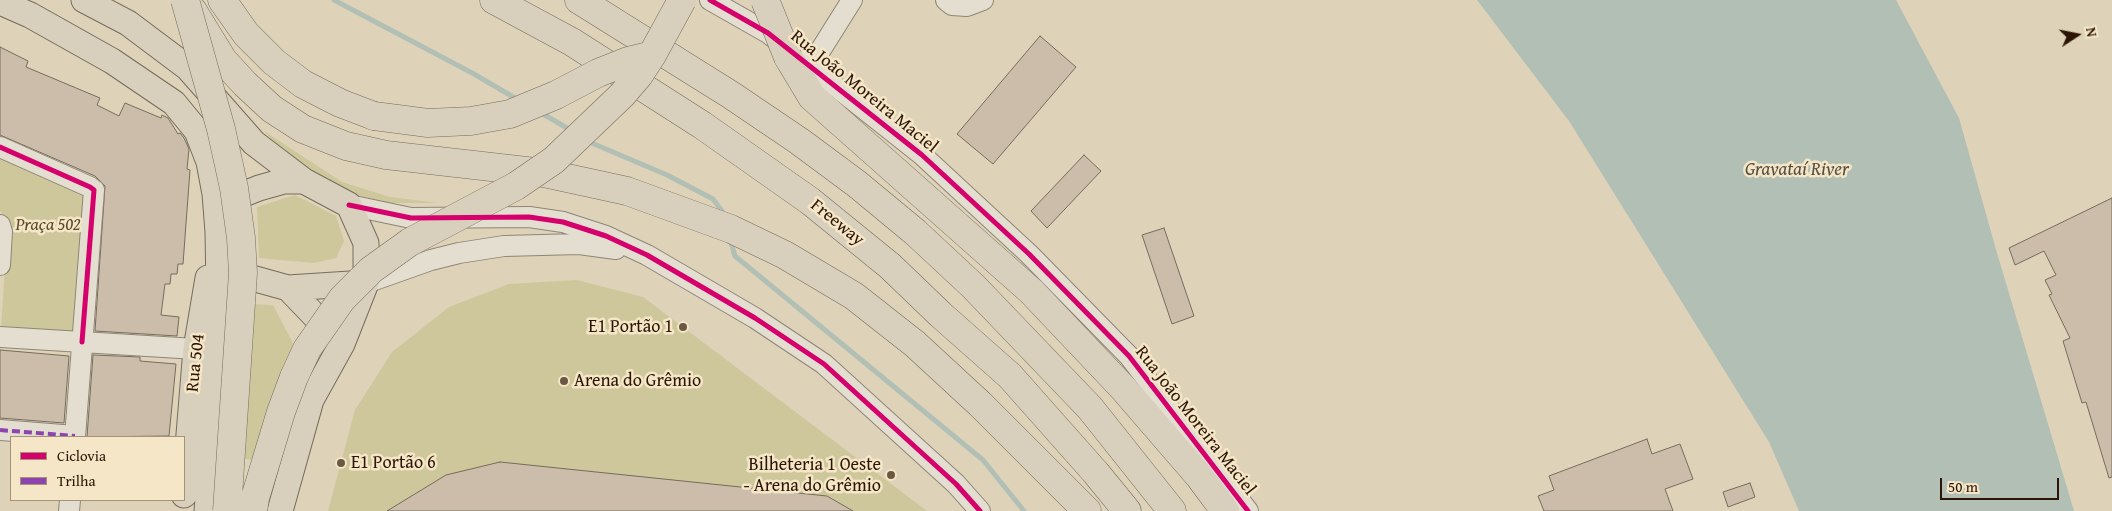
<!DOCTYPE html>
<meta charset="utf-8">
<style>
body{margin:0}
#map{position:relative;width:2112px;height:511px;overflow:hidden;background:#ded3b8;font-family:"Gentium Book Plus",serif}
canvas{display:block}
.legend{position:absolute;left:10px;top:436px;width:175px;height:65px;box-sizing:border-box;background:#f4e6c6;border:1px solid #a49279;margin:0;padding:6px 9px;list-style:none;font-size:15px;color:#2d1505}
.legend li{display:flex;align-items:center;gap:10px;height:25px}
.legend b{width:25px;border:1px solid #a49279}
.north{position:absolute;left:2052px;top:10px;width:50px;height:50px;-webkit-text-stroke:4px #f4e6c6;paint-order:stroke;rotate:79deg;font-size:14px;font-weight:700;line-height:20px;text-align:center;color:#2d1505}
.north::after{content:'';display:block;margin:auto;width:18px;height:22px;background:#2d1505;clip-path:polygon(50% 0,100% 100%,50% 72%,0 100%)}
.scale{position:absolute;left:1940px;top:478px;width:119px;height:22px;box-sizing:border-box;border:2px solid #2d1505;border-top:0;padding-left:6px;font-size:15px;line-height:18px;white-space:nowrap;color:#2d1505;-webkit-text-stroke:4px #f4e6c6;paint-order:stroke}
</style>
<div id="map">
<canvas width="2112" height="511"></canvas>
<ul class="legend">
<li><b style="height:6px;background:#d6006c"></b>Ciclovia</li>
<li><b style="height:6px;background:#8e44ad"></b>Trilha</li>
</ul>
<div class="north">N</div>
<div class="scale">50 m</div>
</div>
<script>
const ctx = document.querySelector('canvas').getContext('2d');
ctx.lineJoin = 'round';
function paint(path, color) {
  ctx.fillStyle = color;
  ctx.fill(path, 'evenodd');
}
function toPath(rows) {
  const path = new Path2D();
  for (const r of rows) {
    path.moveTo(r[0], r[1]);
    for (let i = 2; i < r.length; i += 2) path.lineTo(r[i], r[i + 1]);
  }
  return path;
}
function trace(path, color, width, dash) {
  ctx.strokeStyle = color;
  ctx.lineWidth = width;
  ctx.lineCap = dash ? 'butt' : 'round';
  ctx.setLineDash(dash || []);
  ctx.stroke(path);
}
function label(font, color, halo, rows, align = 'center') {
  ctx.font = font + ' "Gentium Book Plus",serif';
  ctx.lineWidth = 5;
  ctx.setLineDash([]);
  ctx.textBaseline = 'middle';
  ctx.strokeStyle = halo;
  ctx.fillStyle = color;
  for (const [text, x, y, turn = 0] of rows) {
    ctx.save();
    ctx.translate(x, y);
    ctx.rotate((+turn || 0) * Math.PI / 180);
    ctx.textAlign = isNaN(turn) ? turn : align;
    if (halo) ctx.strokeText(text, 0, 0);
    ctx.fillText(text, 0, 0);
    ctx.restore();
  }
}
paint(toPath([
 [264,131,342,182,390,197,438,203,388,203,339,190,283,153],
 [0,154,71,187,89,199,77,335,1,328,8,220,0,211],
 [295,195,336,216,344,241,336,258,314,263,259,258,257,207],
 [577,280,643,297,927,511,328,511,355,410,392,352,449,307,509,284],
 [248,304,273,305,298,353,264,460,244,459]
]), '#cdc79b');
paint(toPath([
 [1477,0,1896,0,1959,118,1997,253,2074,511,1799,511,1769,442,1569,121]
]), '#b2bfb5');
trace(toPath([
 [334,0,474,74,520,101],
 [538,111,572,131],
 [587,141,667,175,713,199,722,211,724,216],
 [730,239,735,256,983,460,1024,511]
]), '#b2bfb5', 5);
const building = toPath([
 [1040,36,1076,67,993,164,957,134,1040,36],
 [0,47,28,61,26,67,100,98,97,105,119,116,125,103,161,118,162,115,168,118,178,134,180,133,184,138,189,149,187,169,190,170,183,264,178,264,177,274,171,274,170,284,165,284,161,315,179,317,177,336,95,331,105,186,95,176,0,135,0,47],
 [1084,155,1101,171,1047,228,1031,211,1084,155],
 [2112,198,2112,477,2109,478,2086,402,2082,403,2063,341,2070,338,2049,295,2052,294,2045,280,2056,275,2044,251,2015,265,2009,248,2112,198],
 [1164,228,1194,316,1172,324,1142,235,1164,228],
 [0,350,69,356,64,423,0,418,0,350],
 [93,355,140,357,140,361,176,364,169,436,87,437,93,355],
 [1647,439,1652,454,1680,444,1693,479,1665,489,1673,511,1544,511,1538,496,1554,490,1549,476,1647,439],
 [500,462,827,496,853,511,387,511,446,475,500,462],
 [1750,483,1755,497,1728,507,1723,492,1750,483]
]);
paint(building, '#ccbdab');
trace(building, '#766c5d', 1);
const minor = toPath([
 [710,0,768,33,922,155,1029,254,1129,356,1248,511],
 [946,0,952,5,967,6,983,0],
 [810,67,852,0],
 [0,147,90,187,94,190,75,437],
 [349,205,411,218,529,217,563,222,606,236,647,255,755,318,824,364,956,484,980,511],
 [0,225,2,232,0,265],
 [366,283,431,260,459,253,504,246,579,244,616,249],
 [0,337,196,349],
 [0,430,75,436],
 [69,511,70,500]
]);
const major = toPath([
 [84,0,128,23,188,68,254,143,304,181,349,205,366,243,366,283,342,344,311,400,280,511],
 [0,2,30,15,112,61,174,103,197,131,209,162,215,194,218,232,227,256,237,270,252,278,288,288,366,283],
 [288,288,337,339],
 [184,495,196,349,208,278],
 [207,511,220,351,218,232,225,211,239,196,259,188,284,181,304,181]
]);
const highway = toPath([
 [222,0,246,34,274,62,303,84,340,103,374,116],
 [494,0,572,42,702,125,810,201,890,266,941,315,1010,376,1096,473,1127,511],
 [579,0,731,95,799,141,857,184,915,232,973,286,1090,408,1172,511],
 [193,11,223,60,245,84,272,109,303,129,346,146,386,155,544,173,627,191,731,229,785,255,854,296,915,344,980,404,1087,511],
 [788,57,812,97,1032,292,1123,388,1199,476,1225,511]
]);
trace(minor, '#8f8574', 22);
trace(major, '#766c5d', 27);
trace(highway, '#766c5d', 29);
trace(minor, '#e4ded1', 20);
trace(major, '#d8cfbc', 25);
trace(highway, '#d8cfbc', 28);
const highwayBridge = toPath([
 [185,0,221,129,234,188,241,238,243,273,227,511],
 [765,0,788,57],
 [374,116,428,123,471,121,510,114,556,95,598,73,628,61,652,55],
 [253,511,255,498,281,412,294,377,307,349,342,299,371,270,410,242,516,186,554,160,622,95,639,75,652,55,682,0]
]);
trace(highwayBridge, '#766c5d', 29, []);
trace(highwayBridge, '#d8cfbc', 28);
trace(toPath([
 [0,430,75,436]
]), '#8e44ad', 4, [8, 4]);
trace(toPath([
 [710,0,768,33,922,155,1029,254,1129,356,1248,511],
 [0,147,90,187,94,190,82,342],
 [349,205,411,218,529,217,563,222,606,236,647,255,755,318,824,364,956,484,980,511]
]), '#d6006c', 5);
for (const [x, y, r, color] of [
 [683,327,5,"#6b5844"],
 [564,381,5,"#6b5844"],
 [341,463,5,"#6b5844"],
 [891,475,5,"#6b5844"]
]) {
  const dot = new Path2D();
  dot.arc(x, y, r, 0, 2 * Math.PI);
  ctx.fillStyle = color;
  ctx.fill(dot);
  trace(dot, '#f4e6c6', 2);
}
label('18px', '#2d1505', '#f4e6c6', [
 ["Rua João Moreira Maciel",864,92,39],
 ["Freeway",837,223,39],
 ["Rua 504",196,363,-84],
 ["Rua João Moreira Maciel",1195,421,52]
]);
label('italic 18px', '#59482b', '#f4e6c6', [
 ["Praça 502",48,225]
]);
label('18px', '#2d1505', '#f4e6c6', [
 ["E1 Portão 1",673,327],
 ["Arena do Grêmio",574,381,"left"],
 ["E1 Portão 6",351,463,"left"],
 ["Bilheteria 1 Oeste",881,465],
 ["- Arena do Grêmio",881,486]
], 'right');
label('italic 19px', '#554e42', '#f4e6c6', [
 ["Gravataí River",1797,170]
]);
</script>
